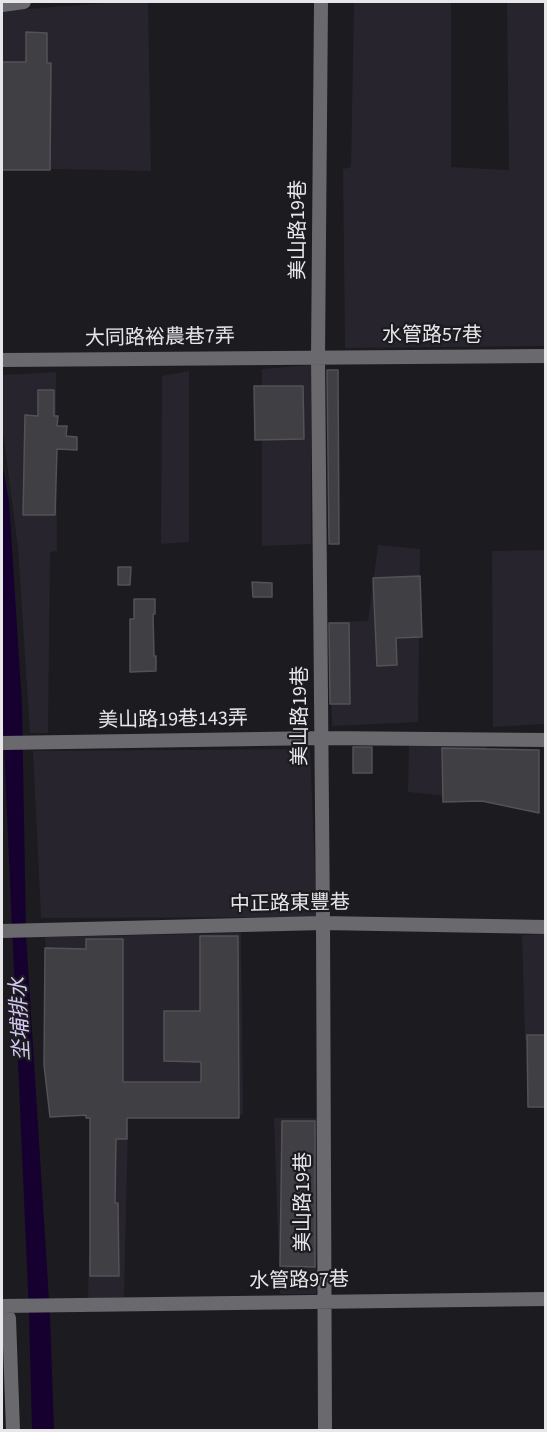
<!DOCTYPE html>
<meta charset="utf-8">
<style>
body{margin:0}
#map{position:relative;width:547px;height:1432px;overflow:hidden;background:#1c1b1f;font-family:"Source Sans 3",sans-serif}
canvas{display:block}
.frame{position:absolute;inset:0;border:3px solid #e7e6e9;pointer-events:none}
</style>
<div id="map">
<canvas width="547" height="1432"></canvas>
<div class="frame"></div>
</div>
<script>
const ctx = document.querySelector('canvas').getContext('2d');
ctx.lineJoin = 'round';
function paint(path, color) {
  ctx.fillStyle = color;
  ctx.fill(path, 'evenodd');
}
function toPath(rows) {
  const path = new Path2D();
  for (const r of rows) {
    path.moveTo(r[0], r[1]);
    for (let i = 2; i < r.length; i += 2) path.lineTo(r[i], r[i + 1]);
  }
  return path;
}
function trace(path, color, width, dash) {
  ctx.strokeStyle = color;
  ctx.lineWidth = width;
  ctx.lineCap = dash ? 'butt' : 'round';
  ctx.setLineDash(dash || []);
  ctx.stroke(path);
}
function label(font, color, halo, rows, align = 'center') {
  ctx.font = font + ' "Source Sans 3","Noto Sans TC",sans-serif';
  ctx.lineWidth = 4.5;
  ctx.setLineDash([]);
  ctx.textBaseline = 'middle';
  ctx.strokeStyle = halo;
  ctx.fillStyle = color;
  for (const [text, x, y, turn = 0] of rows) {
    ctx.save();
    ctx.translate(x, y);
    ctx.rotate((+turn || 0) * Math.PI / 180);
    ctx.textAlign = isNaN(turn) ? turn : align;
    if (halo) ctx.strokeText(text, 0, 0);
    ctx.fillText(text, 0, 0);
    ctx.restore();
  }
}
paint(toPath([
 [118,2,148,2,151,171,2,168,2,11],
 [354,2,451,2,451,167,509,170,507,2,545,2,545,346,345,348,343,169,351,167],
 [311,365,311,544,262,546,262,369],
 [189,371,189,542,161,544,162,376],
 [56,372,57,551,50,552,48,733,30,733,18,548,2,424,2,375],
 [378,545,420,549,418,722,332,726,329,622,368,621],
 [545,550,545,724,493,727,492,551],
 [409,743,487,743,486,800,408,792],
 [310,749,317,917,41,918,33,751],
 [241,933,243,1115,59,1117,45,937],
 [545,934,545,1038,525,1040,522,935],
 [274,1118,320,1118,316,1294,280,1294],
 [128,1123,124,1297,88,1299,92,1124]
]), '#27242d');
paint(toPath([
 [2,1334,3,1336,3,1430,2,1430]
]), '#412c60');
paint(toPath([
 [2,462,9,501,22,705,26,935,50,1316,54,1430,32,1430,29,1312,2,701]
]), '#16002f');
const building = toPath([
 [26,32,47,33,47,63,51,63,50,170,2,170,2,62,26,62,26,32],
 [327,370,338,370,339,544,329,544,327,370],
 [254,386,303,386,304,439,255,440,254,386],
 [38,390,54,390,54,416,58,416,57,426,67,426,66,436,77,437,77,450,57,449,55,515,23,515,25,415,38,416,38,390],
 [118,567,131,567,130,585,118,585,118,567],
 [420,576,422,637,396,638,397,665,377,666,373,578,420,576],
 [252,582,272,583,272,597,253,597,252,582],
 [134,599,155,599,155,614,153,614,154,656,156,656,156,671,130,672,130,619,134,619,134,599],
 [329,623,349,623,350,704,330,704,329,623],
 [353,747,372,747,372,773,353,773,353,747],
 [442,748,539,750,539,813,482,801,443,802,442,748],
 [200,936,238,936,239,1118,127,1118,127,1139,116,1139,115,1203,118,1203,119,1276,90,1276,90,1118,86,1118,86,1115,50,1117,44,1065,45,948,86,949,86,939,123,939,123,1082,201,1082,201,1062,164,1061,164,1011,200,1011,200,936],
 [527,1035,546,1035,546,1107,528,1107,527,1035],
 [282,1121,315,1121,315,1267,280,1266,282,1121]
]);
paint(building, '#403f43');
trace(building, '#535257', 1.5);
trace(toPath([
 [321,2,318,357,323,923,325,1430],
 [2,5,24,2],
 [2,360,546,356],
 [2,743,322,738,546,740],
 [2,931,323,923,546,927],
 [2,1306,546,1299],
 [2,1318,9,1318,13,1430]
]), '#6a696e', 14);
label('20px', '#e7e6e9', '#1c1b1f', [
 ["美山路19巷",300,230,-90],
 ["水管路57巷",432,337],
 ["大同路裕農巷7弄",160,339,-1],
 ["美山路19巷",302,716,-90],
 ["美山路19巷143弄",173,721,-1],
 ["中正路東豐巷",290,905,-1],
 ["美山路19巷",305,1202,-90],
 ["水管路97巷",299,1282,-1]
]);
label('italic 21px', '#d4c7f1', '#1c1b1f', [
 ["坔埔排水",22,1019,-93]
]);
</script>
